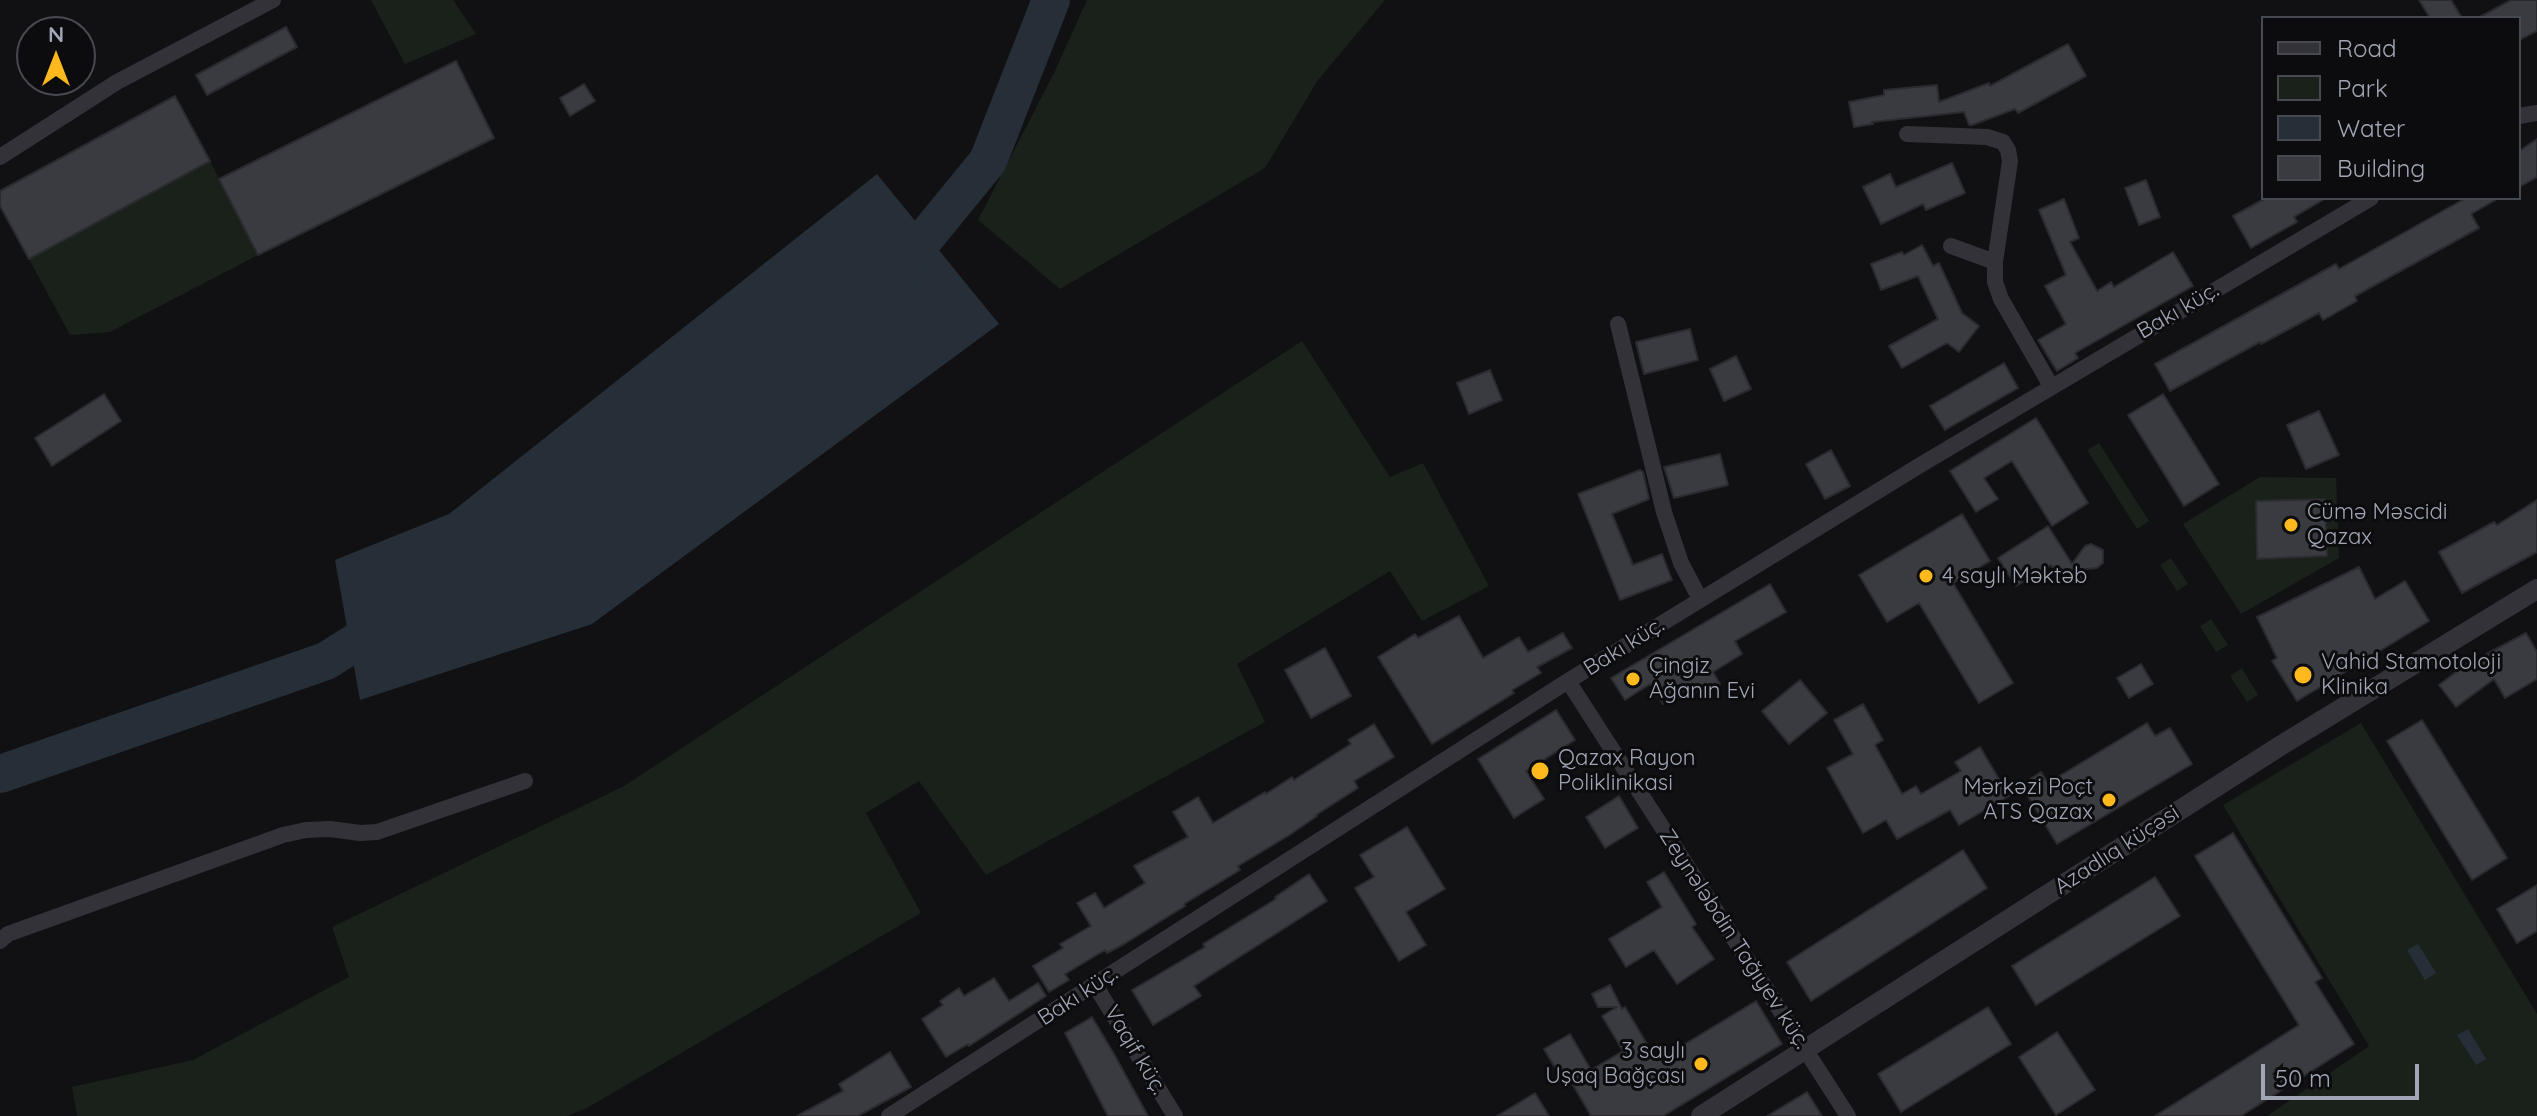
<!DOCTYPE html>
<meta charset="utf-8">
<style>
body{margin:0}
#map{position:relative;width:2537px;height:1116px;overflow:hidden;background:#111113;font-family:Quicksand,sans-serif}
canvas{display:block}
.legend{position:absolute;left:2261px;top:16px;width:260px;height:184px;box-sizing:border-box;background:#0c0c0e;border:2px solid #484a51;margin:0;padding:10px 14px;list-style:none;font-size:24px;color:#a1a6b5}
.legend li{display:flex;align-items:center;gap:16px;height:40px}
.legend b{width:40px;border:2px solid #484a51}
.north{position:absolute;left:16px;top:16px;width:80px;height:80px;box-sizing:border-box;background:#0c0c0e;border:2px solid #484a51;border-radius:50%;rotate:0deg;font-size:22px;font-weight:700;line-height:32px;text-align:center;color:#a1a6b5}
.north::after{content:'';display:block;margin:auto;width:28px;height:36px;background:#ffb91d;clip-path:polygon(50% 0,100% 100%,50% 72%,0 100%)}
.scale{position:absolute;left:2261px;top:1064px;width:158px;height:36px;box-sizing:border-box;border:4px solid #a1a6b5;border-top:0;padding-left:10px;font-size:24px;line-height:28px;white-space:nowrap;color:#a1a6b5;-webkit-text-stroke:6px #0c0c0e;paint-order:stroke}
</style>
<div id="map">
<canvas width="2537" height="1116"></canvas>
<ul class="legend">
<li><b style="height:10px;background:#323238"></b>Road</li>
<li><b style="height:22px;background:#19211a"></b>Park</li>
<li><b style="height:22px;background:#262f37"></b>Water</li>
<li><b style="height:22px;background:#3a3b41"></b>Building</li>
</ul>
<div class="north">N</div>
<div class="scale">50 m</div>
</div>
<script>
const ctx = document.querySelector('canvas').getContext('2d');
ctx.lineJoin = 'round';
function paint(path, color) {
  ctx.fillStyle = color;
  ctx.fill(path, 'evenodd');
}
function toPath(rows) {
  const path = new Path2D();
  for (const r of rows) {
    path.moveTo(r[0], r[1]);
    for (let i = 2; i < r.length; i += 2) path.lineTo(r[i], r[i + 1]);
  }
  return path;
}
function trace(path, color, width, dash) {
  ctx.strokeStyle = color;
  ctx.lineWidth = width;
  ctx.lineCap = dash ? 'butt' : 'round';
  ctx.setLineDash(dash || []);
  ctx.stroke(path);
}
function label(font, color, halo, rows, align = 'center') {
  ctx.font = font + ' Quicksand,sans-serif';
  ctx.lineWidth = 6;
  ctx.setLineDash([]);
  ctx.textBaseline = 'middle';
  ctx.strokeStyle = halo;
  ctx.fillStyle = color;
  for (const [text, x, y, turn = 0] of rows) {
    ctx.save();
    ctx.translate(x, y);
    ctx.rotate((+turn || 0) * Math.PI / 180);
    ctx.textAlign = isNaN(turn) ? turn : align;
    if (halo) ctx.strokeText(text, 0, 0);
    ctx.fillText(text, 0, 0);
    ctx.restore();
  }
}
paint(toPath([
 [371,0,453,0,476,34,405,64],
 [1087,0,1385,0,1318,80,1265,168,1060,289,978,220,1054,73],
 [210,161,258,255,110,332,70,335,29,259],
 [1302,341,1390,477,1423,463,1489,586,1422,621,1390,571,1237,664,1265,722,986,875,919,781,866,813,921,913,587,1108,567,1116,77,1116,72,1087,193,1060,349,977,332,927,624,786],
 [2099,443,2149,521,2137,529,2087,450],
 [2260,477,2336,478,2339,558,2241,614,2183,524],
 [2171,558,2188,584,2177,591,2160,565],
 [2211,619,2228,645,2216,652,2200,626],
 [2242,668,2258,695,2247,702,2230,676],
 [2361,723,2537,1014,2537,1116,2267,1116,2369,1046,2223,805]
]), '#19211a');
paint(toPath([
 [877,174,999,324,592,624,360,700,335,560,449,514],
 [2418,944,2436,973,2425,980,2407,950],
 [2468,1029,2486,1059,2476,1065,2457,1035]
]), '#262f37');
trace(toPath([
 [894,276,988,161,1051,0],
 [0,774,326,661,394,618]
]), '#262f37', 38);
const building = toPath([
 [2419,0,2451,0,2462,18,2430,18,2419,0],
 [2511,0,2537,0,2537,31,2519,40,2519,18,2478,18,2511,0],
 [286,27,297,47,207,95,196,75,286,27],
 [2068,44,2086,76,2018,113,2015,109,1972,125,1969,125,1964,112,1872,122,1873,124,1854,127,1849,102,1884,95,1884,90,1937,85,1939,102,1989,83,1990,86,2068,44],
 [456,61,494,138,258,255,219,179,456,61],
 [584,84,595,101,570,116,560,98,584,84],
 [175,96,210,161,29,259,0,206,0,191,175,96],
 [2537,139,2537,177,2519,187,2519,151,2537,139],
 [1952,163,1965,193,1926,210,1923,204,1881,224,1863,187,1890,174,1896,187,1952,163],
 [2146,180,2160,217,2139,225,2125,188,2146,180],
 [2266,198,2326,198,2294,217,2297,222,2251,248,2233,216,2266,198],
 [2466,198,2499,198,2471,214,2479,228,2355,296,2357,301,2323,320,2319,313,2261,344,2260,342,2170,391,2155,364,2336,264,2339,269,2466,198],
 [2064,199,2079,238,2070,242,2097,291,2111,282,2114,287,2173,252,2193,286,2075,353,2078,358,2057,371,2038,340,2066,324,2045,286,2066,275,2039,210,2064,199],
 [1922,245,1933,266,1939,263,1962,313,1979,326,1959,352,1947,343,1902,368,1889,346,1938,319,1918,276,1881,290,1871,264,1902,252,1904,255,1922,245],
 [1690,329,1698,360,1644,374,1636,342,1690,329],
 [1736,356,1751,389,1724,401,1710,369,1736,356],
 [2004,363,2018,388,1945,430,1930,406,2004,363],
 [1490,370,1502,400,1469,414,1457,383,1490,370],
 [104,394,121,421,52,466,35,438,104,394],
 [2163,394,2219,484,2184,506,2128,415,2163,394],
 [2319,411,2339,455,2306,469,2287,425,2319,411],
 [2036,418,2088,503,2052,526,2012,461,1984,478,1998,499,1976,512,1950,471,2036,418],
 [1831,450,1850,486,1825,499,1806,464,1831,450],
 [1720,454,1728,485,1674,498,1664,467,1720,454],
 [1640,470,1643,472,1649,499,1612,514,1633,565,1662,554,1672,580,1620,600,1578,494,1640,470],
 [2325,499,2327,556,2257,559,2256,501,2325,499],
 [2537,500,2537,552,2462,593,2439,552,2494,522,2497,525,2537,500],
 [1962,514,1990,561,1953,583,2013,683,1979,703,1919,603,1887,622,1859,575,1962,514],
 [2048,526,2072,564,2085,546,2091,544,2103,550,2103,563,2097,568,2075,570,2083,581,2066,583,2060,580,2051,565,2016,586,1998,558,2048,526],
 [2359,567,2375,599,2405,581,2429,621,2297,701,2272,661,2277,658,2257,617,2359,567],
 [1770,584,1786,612,1735,641,1742,654,1713,672,1720,684,1700,696,1693,685,1663,704,1650,684,1625,700,1611,678,1770,584],
 [1459,616,1483,658,1519,637,1528,652,1563,633,1572,648,1537,667,1541,673,1512,690,1514,693,1432,744,1378,657,1415,634,1418,638,1459,616],
 [2526,633,2537,652,2537,679,2505,698,2494,679,2456,707,2439,685,2464,666,2526,633],
 [1325,648,1351,696,1311,718,1285,670,1325,648],
 [2141,664,2153,684,2129,698,2117,678,2141,664],
 [1800,680,1827,713,1789,744,1762,711,1800,680],
 [1863,704,1883,740,1875,745,1902,794,1916,786,1921,794,1961,771,1955,762,1980,747,2009,796,1959,825,1950,810,1897,839,1886,820,1863,833,1827,768,1853,754,1834,720,1863,704],
 [1556,710,1575,740,1526,771,1544,799,1514,818,1478,759,1556,710],
 [2422,720,2507,858,2472,880,2387,741,2422,720],
 [2147,723,2155,736,2170,728,2192,764,2057,844,2021,785,2041,772,2048,783,2147,723],
 [1374,724,1394,757,1354,781,1358,788,1316,815,1317,816,1291,834,1238,866,1240,870,1184,904,1185,906,1124,944,1107,953,1105,950,1065,974,1069,980,1049,992,1033,966,1063,948,1060,944,1091,926,1077,903,1095,893,1104,908,1145,883,1134,866,1188,837,1173,812,1198,797,1213,823,1265,792,1266,794,1292,777,1294,780,1351,744,1348,740,1374,724],
 [1619,796,1638,828,1605,848,1586,817,1619,796],
 [1407,827,1445,889,1406,912,1426,945,1399,961,1355,888,1374,877,1360,855,1407,827],
 [2233,833,2322,978,2315,982,2354,1044,2241,1116,2155,1116,2299,1025,2195,856,2233,833],
 [1963,850,1987,888,1811,1001,1787,962,1963,850],
 [1664,872,1696,924,1692,927,1714,959,1677,984,1654,950,1626,967,1609,939,1662,907,1647,882,1664,872],
 [1309,874,1327,901,1194,986,1201,996,1153,1025,1132,990,1205,947,1203,944,1276,899,1275,897,1309,874],
 [2155,877,2180,916,2036,1005,2012,966,2155,877],
 [2537,885,2537,931,2517,943,2497,909,2537,885],
 [994,978,1009,1001,1038,983,1046,996,969,1046,968,1044,946,1057,922,1019,943,1005,940,1001,959,988,964,996,994,978],
 [1610,985,1622,1009,1625,1007,1657,1061,1756,1001,1782,1044,1663,1116,1591,1116,1569,1078,1563,1081,1544,1049,1570,1034,1591,1070,1623,1051,1602,1016,1617,1007,1598,1007,1592,994,1610,985],
 [1988,1007,2011,1044,1901,1112,1878,1074,1988,1007],
 [1092,1017,1114,1054,1148,1116,1108,1116,1065,1033,1092,1017],
 [2057,1032,2095,1090,2056,1115,2019,1057,2057,1032],
 [890,1052,911,1087,858,1116,797,1116,843,1091,839,1084,890,1052],
 [1807,1092,1822,1116,1767,1116,1807,1092],
 [1535,1093,1549,1116,1497,1116,1535,1093]
]);
paint(building, '#3a3b41');
trace(building, '#2b2b2f', 2);
trace(toPath([
 [2519,116,2537,113],
 [1907,134,1987,137,2003,142,2008,150,2010,161,1995,262,1995,282,2001,299,2051,386],
 [0,157,117,82,273,0],
 [1951,246,1995,262],
 [1618,324,1664,512,1681,563,1700,599],
 [1568,681,1848,1116],
 [0,941,8,934,283,835,306,830,330,829,360,833,377,832,525,781],
 [1095,985,1175,1116],
 [889,1116,1568,681,1922,464,2371,198]
]), '#323238', 16);
trace(toPath([
 [1701,1116,2280,746,2537,589]
]), '#323238', 20);
for (const [x, y, r, color] of [
 [2291,525,8,"#ffb91d"],
 [1926,576,8,"#ffb91d"],
 [2303,675,10,"#ffb91d"],
 [1633,679,8,"#ffb91d"],
 [1540,771,10,"#ffb91d"],
 [2109,800,8,"#ffb91d"],
 [1701,1064,8,"#ffb91d"]
]) {
  const dot = new Path2D();
  dot.arc(x, y, r, 0, 2 * Math.PI);
  ctx.fillStyle = color;
  ctx.fill(dot);
  trace(dot, '#0c0c0e', 3);
}
label('22px', '#a1a6b5', '#0c0c0e', [
 ["Bakı küç.",2178,311,-30],
 ["Bakı küç.",1624,647,-32],
 ["Azadlıq küçəsi",2117,850,-33],
 ["Zeynələbdin Tağıyev küç.",1734,939,57],
 ["Bakı küç.",1078,996,-33],
 ["Vaqif küç.",1135,1050,59]
]);
label('22px', '#a1a6b5', '#0c0c0e', [
 ["Cümə Məscidi",2307,512],
 ["Qazax",2307,537],
 ["4 saylı Məktəb",1942,576],
 ["Vahid Stamotoloji",2321,662],
 ["Klinika",2321,687],
 ["Çingiz",1649,666],
 ["Ağanın Evi",1649,691],
 ["Qazax Rayon",1558,758],
 ["Poliklinikasi",1558,783],
 ["Mərkəzi Poçt",2093,787,"right"],
 ["ATS Qazax",2093,812,"right"],
 ["3 saylı",1685,1051,"right"],
 ["Uşaq Bağçası",1685,1076,"right"]
], 'left');
</script>
